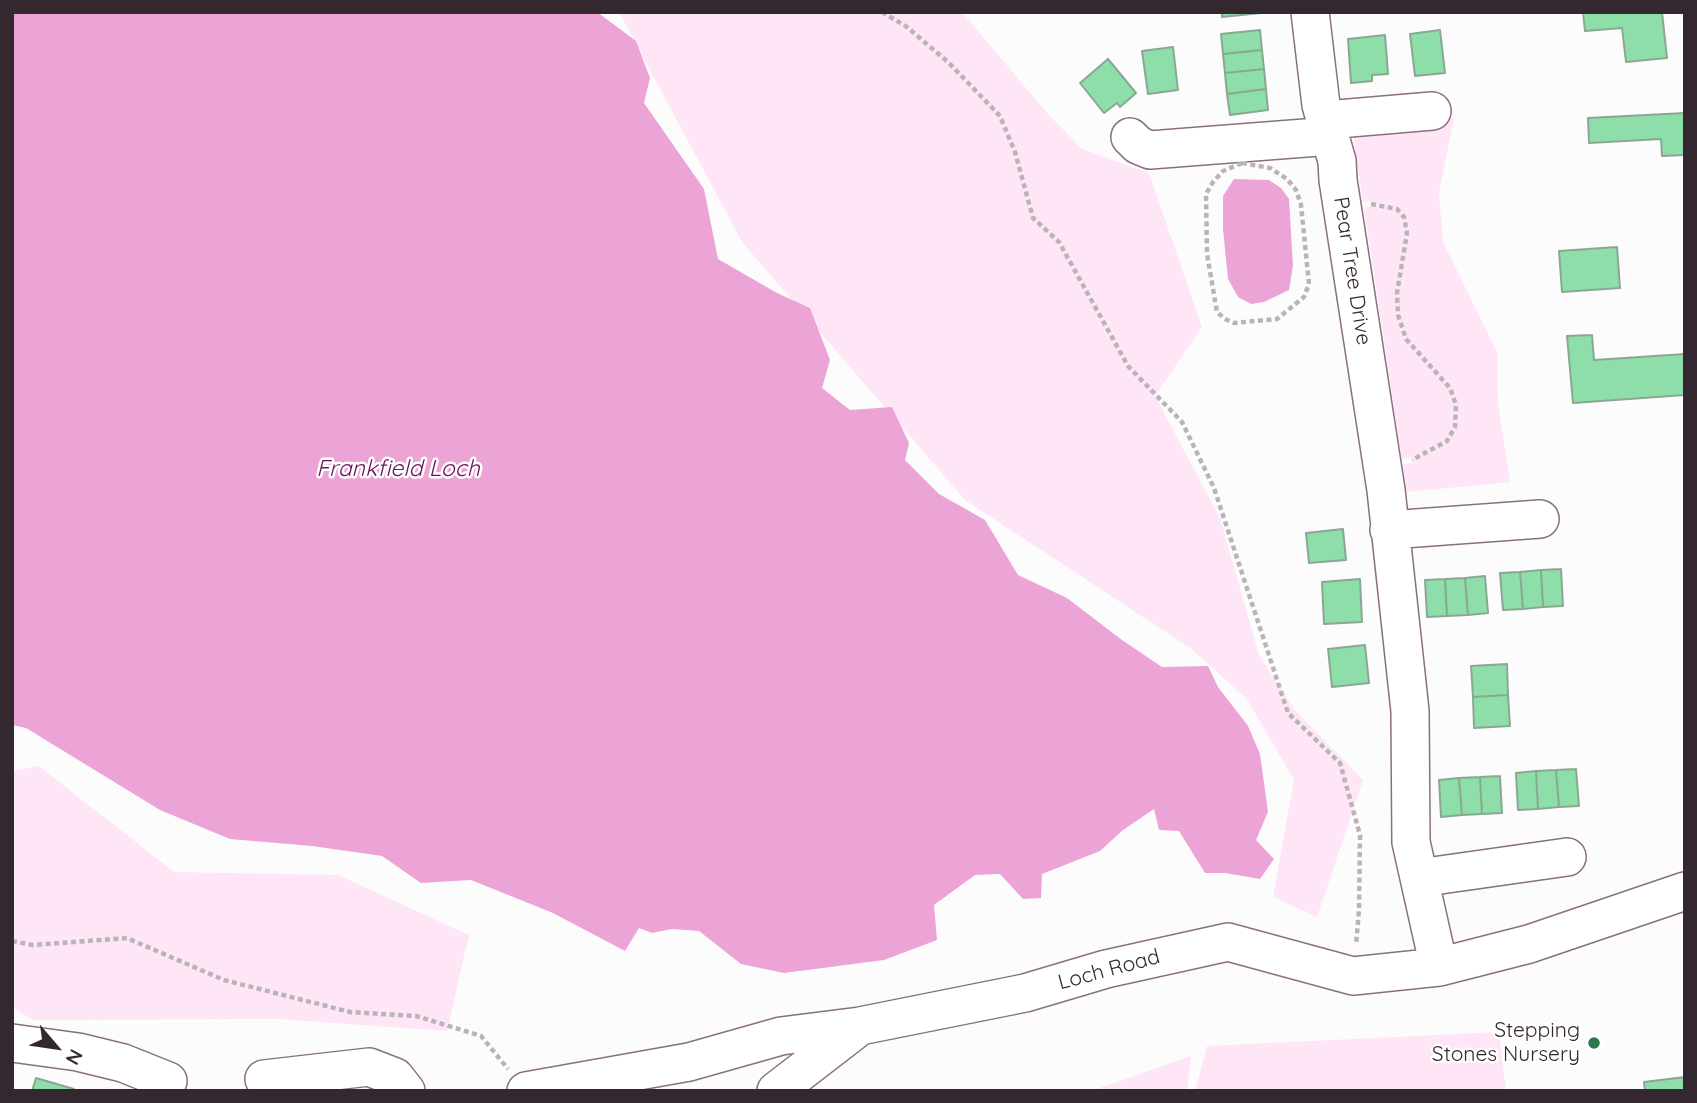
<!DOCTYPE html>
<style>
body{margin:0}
#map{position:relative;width:1697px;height:1103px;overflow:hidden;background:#fcfcfc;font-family:Quicksand,sans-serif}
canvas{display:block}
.frame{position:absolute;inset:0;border:14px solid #342830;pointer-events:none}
.north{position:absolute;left:21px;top:1012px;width:70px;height:70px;-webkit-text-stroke:5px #fff;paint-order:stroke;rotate:119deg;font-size:19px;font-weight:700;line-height:28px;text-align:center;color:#342830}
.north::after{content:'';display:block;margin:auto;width:24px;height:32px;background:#342830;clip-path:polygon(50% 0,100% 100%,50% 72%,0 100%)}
</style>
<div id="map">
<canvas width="1697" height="1103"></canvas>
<div class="frame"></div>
<div class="north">N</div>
</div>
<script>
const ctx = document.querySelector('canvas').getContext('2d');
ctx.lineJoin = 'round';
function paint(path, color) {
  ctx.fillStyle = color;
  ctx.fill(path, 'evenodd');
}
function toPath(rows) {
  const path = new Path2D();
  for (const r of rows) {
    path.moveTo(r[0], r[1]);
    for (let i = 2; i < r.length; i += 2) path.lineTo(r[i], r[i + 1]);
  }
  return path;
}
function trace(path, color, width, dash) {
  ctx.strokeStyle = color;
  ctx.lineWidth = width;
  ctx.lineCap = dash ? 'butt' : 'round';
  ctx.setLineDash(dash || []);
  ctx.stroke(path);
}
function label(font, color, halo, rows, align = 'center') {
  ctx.font = font + ' Quicksand,sans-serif';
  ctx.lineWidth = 5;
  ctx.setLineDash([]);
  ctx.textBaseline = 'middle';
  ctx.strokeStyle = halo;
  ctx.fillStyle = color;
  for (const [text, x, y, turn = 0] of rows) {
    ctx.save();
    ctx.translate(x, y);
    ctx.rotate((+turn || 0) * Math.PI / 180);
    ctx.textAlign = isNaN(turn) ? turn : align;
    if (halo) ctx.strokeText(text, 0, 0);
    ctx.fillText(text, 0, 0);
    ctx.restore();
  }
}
paint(toPath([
 [619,12,962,12,1048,114,1082,149,1149,173,1202,327,1155,396,1220,518,1259,655,1294,709,1363,780,1317,917,1273,897,1294,780,1247,699,1190,648,965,500,742,242],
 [1454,118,1439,193,1443,242,1497,352,1498,403,1510,482,1407,492,1403,464,1413,463,1413,460,1412,457,1402,459,1364,208,1375,206,1373,201,1363,202,1352,127],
 [39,766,174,872,338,875,469,935,447,1031,277,1019,33,1020,12,1007,12,771],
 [1499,1032,1506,1091,1195,1091,1207,1046],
 [1191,1056,1187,1091,1091,1091]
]), '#fee6f6');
paint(toPath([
 [12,12,597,12,636,41,650,78,644,103,704,189,718,259,777,293,810,308,830,360,822,388,850,410,892,407,909,443,905,460,939,494,985,520,1018,575,1067,598,1122,640,1162,667,1208,666,1218,687,1248,726,1260,754,1268,812,1256,840,1274,859,1260,879,1225,873,1205,873,1179,831,1159,830,1154,809,1123,830,1100,851,1042,874,1041,898,1023,899,1000,874,975,875,934,905,937,940,884,960,784,973,741,964,699,931,672,929,652,933,639,928,625,951,553,913,471,880,421,883,382,856,312,846,230,839,160,810,26,728,12,725],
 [1234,179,1269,180,1281,188,1289,199,1293,266,1289,290,1264,302,1251,304,1238,297,1228,279,1223,229,1223,196]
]), '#eca3d6');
const building = toPath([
 [1222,12,1261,12,1261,13,1222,17,1222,12],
 [1583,12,1662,12,1667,58,1626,62,1622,28,1585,31,1583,12],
 [1260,30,1262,50,1223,54,1221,34,1260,30],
 [1440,30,1445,73,1415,76,1410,34,1440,30],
 [1385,35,1388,74,1372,75,1372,81,1351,83,1348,39,1385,35],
 [1173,47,1178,90,1148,94,1142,51,1173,47],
 [1262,50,1264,69,1225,73,1223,54,1262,50],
 [1108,59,1136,93,1120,107,1117,103,1104,113,1080,83,1108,59],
 [1264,69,1266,89,1227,94,1225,73,1264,69],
 [1266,89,1268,110,1230,115,1227,94,1266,89],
 [1685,113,1685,155,1662,156,1661,139,1589,143,1588,118,1685,113],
 [1617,247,1620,288,1562,292,1559,251,1617,247],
 [1592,335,1594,360,1685,354,1685,395,1573,403,1567,336,1592,335],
 [1343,529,1346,560,1309,563,1306,533,1343,529],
 [1561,569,1563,606,1543,607,1541,570,1561,569],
 [1541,570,1543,607,1523,609,1520,572,1541,570],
 [1520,572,1523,609,1503,610,1500,573,1520,572],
 [1485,576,1488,613,1468,615,1465,578,1485,576],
 [1465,578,1468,615,1447,616,1445,579,1465,578],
 [1360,579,1362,622,1324,624,1322,582,1360,579],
 [1445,579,1447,616,1427,617,1425,580,1445,579],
 [1365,645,1369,683,1332,687,1328,649,1365,645],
 [1507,664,1508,695,1473,697,1471,666,1507,664],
 [1508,695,1510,726,1474,728,1473,697,1508,695],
 [1576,769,1579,806,1559,807,1556,770,1576,769],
 [1556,770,1559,807,1538,809,1536,771,1556,770],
 [1536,771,1538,809,1518,810,1516,773,1536,771],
 [1500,776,1502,813,1482,814,1480,777,1500,776],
 [1480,777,1482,814,1462,815,1459,778,1480,777],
 [1459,778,1462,815,1441,817,1439,780,1459,778],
 [1685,1077,1685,1091,1645,1091,1644,1082,1685,1077],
 [36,1078,74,1089,73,1091,32,1091,36,1078]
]);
paint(building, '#8edeaa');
trace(building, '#8aa793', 2);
const minor = toPath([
 [1310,12,1321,105,1337,161,1338,180,1386,490,1410,711,1411,842,1439,967],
 [1326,120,1432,111],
 [1130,137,1138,145,1150,150,1331,136],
 [1389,530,1540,519],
 [1419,878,1567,857],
 [12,1043,78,1052,123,1063,168,1081],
 [264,1079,369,1067,395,1077,406,1091],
 [526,1091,689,1062,781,1036,860,1026,1025,993,1106,969,1228,942,1353,976,1439,967,1529,944,1685,891],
 [776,1091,859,1027]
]);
trace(minor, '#8a6f81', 40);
trace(toPath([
 [882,12,907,27,949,63,1000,116,1015,152,1033,218,1059,242,1128,366,1182,422,1214,488,1288,713,1340,763,1360,835,1359,910,1356,945],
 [1242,163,1270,168,1287,179,1296,190,1301,205,1309,284,1304,297,1277,319,1234,323,1225,319,1217,312,1207,254,1206,194,1213,182,1223,171,1242,163],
 [1371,204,1397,209,1404,217,1407,233,1397,293,1398,315,1406,339,1450,388,1456,405,1455,427,1447,441,1412,460],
 [12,941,33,945,127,938,224,980,350,1012,416,1016,481,1036,508,1069]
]), '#b8b4b7', 4.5, [5, 3.5]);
trace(minor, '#fff', 37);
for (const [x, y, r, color] of [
 [1594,1043,7,"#297b4d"]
]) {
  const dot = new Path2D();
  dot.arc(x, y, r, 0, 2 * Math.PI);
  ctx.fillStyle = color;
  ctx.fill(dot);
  trace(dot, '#fff', 2.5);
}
label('21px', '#342830', '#fff', [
 ["Pear Tree Drive",1352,271,81],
 ["Loch Road",1109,970,-15]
]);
label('21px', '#342830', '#fff', [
 ["Stepping",1580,1031],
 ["Stones Nursery",1580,1055]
], 'right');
label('italic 23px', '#681557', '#fff', [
 ["Frankfield Loch",398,469]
]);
</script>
